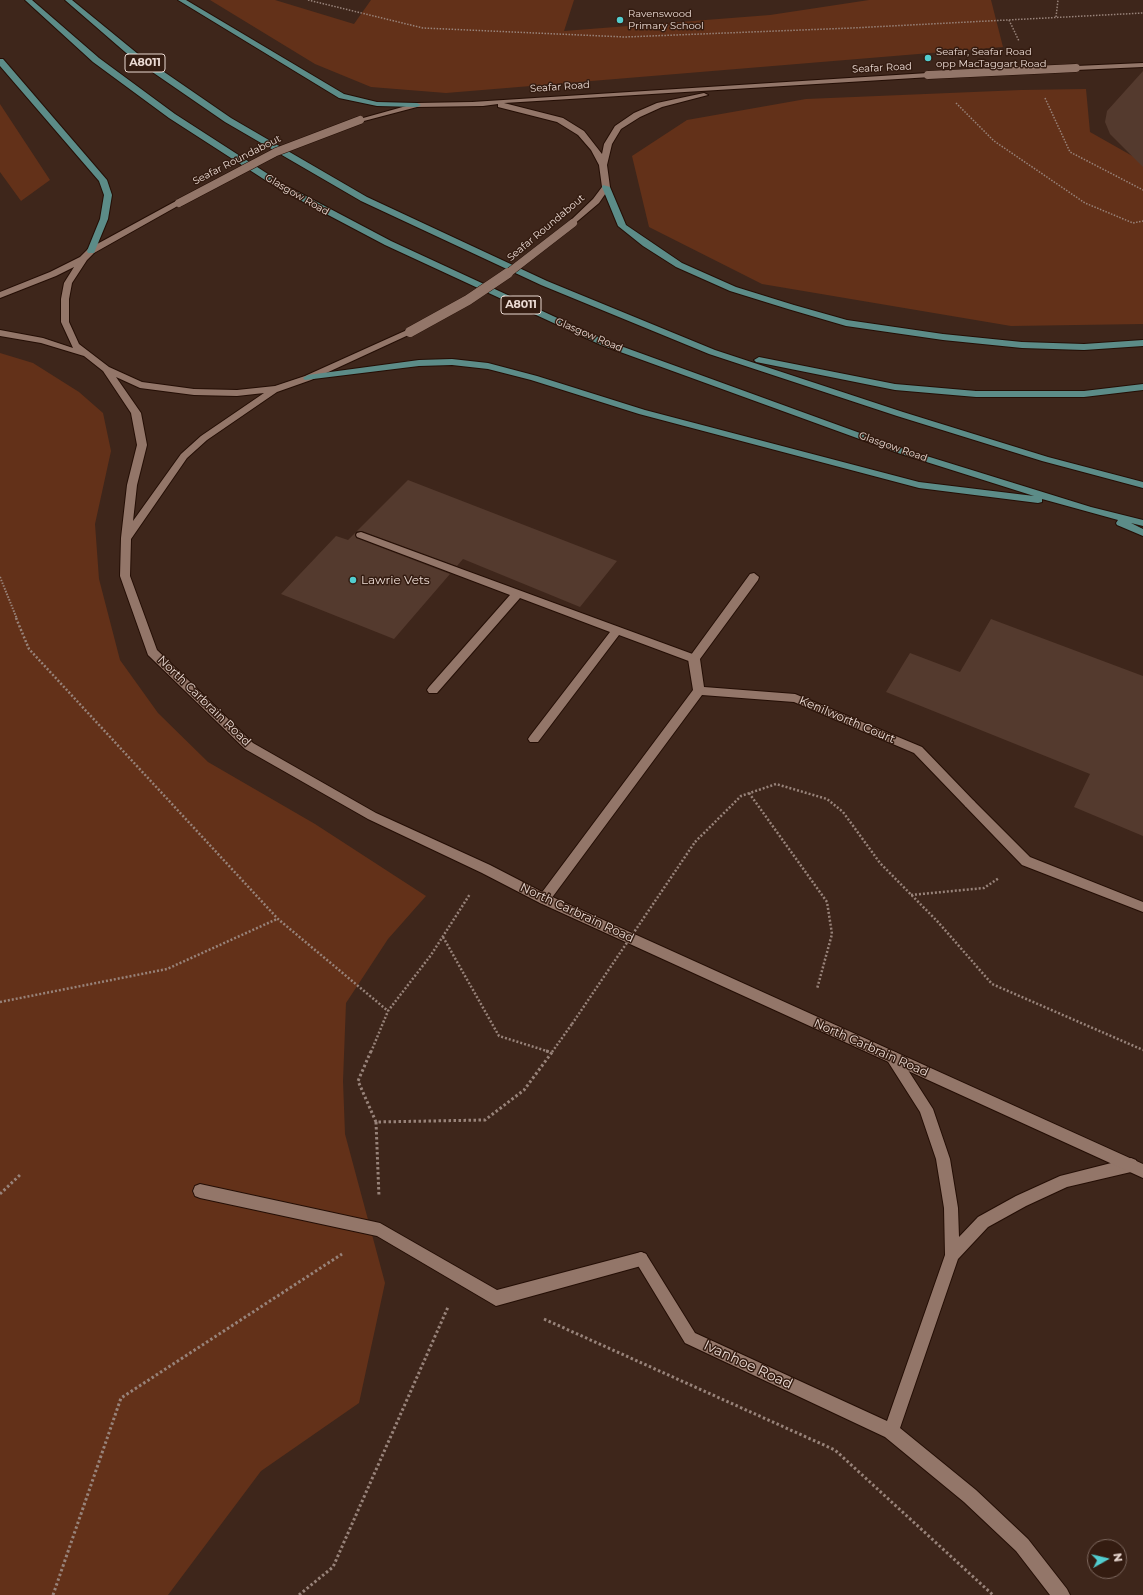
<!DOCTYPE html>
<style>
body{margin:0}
#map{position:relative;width:1143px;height:1595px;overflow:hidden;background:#3e261b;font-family:Montserrat,sans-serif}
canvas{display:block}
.north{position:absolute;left:1087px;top:1539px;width:40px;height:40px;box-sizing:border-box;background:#341c11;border:1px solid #7d685f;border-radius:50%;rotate:82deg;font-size:11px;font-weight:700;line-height:16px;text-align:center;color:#ebdad3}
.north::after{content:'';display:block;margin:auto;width:14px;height:18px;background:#52cdcf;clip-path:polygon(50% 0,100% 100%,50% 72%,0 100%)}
</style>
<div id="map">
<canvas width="1143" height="1595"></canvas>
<div class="north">N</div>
</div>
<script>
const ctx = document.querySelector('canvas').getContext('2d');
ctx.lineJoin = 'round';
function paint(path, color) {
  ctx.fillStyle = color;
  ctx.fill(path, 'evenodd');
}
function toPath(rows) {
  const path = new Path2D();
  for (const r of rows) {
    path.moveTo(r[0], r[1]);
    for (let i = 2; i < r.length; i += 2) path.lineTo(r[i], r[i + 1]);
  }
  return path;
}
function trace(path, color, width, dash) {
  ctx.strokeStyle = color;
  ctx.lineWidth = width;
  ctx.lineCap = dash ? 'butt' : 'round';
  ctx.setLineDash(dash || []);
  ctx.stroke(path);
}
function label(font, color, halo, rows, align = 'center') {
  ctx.font = font + ' Montserrat,sans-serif';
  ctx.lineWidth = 3;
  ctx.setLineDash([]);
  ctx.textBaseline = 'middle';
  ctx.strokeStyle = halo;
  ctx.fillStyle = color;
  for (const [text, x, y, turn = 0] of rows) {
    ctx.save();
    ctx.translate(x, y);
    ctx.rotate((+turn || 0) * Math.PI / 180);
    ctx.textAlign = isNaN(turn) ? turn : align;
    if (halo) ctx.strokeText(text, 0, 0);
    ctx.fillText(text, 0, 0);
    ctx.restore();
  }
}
paint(toPath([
 [210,0,275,0,354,24,371,0,574,0,564,31,770,15,869,0,991,0,1003,47,446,93,371,87,315,64],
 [1086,89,1090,132,1143,162,1143,324,1011,326,762,284,649,227,632,156,687,120,806,99,1021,90],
 [0,104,50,180,21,201,0,172],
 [0,353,33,363,79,392,103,413,111,451,95,524,99,579,120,660,158,713,208,762,315,824,426,896,388,939,346,1003,343,1081,345,1134,385,1283,359,1403,261,1471,168,1595,0,1595]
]), '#633119');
paint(toPath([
 [1143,71,1143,167,1110,134,1105,122,1107,111],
 [408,480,617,561,580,607,463,559,457,566,362,531,357,531],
 [355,533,356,538,450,574,394,639,281,594,336,536,348,540],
 [991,619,1143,676,1143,836,1074,807,1090,774,886,692,910,653,960,672]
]), '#543a2e');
const lane = toPath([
 [361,532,698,656,700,659,694,663,619,635,538,742,530,742,528,739,530,736,610,632,520,598,437,693,429,693,427,690,429,687,510,595,357,537,356,535,357,533,361,532],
 [970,799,974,801,1030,857,1143,902,1143,912,1022,865,966,807,964,804,966,801,970,799],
 [200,1184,380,1223,497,1290,641,1252,646,1254,648,1259,646,1264,641,1266,496,1306,377,1236,200,1198,195,1196,193,1191,195,1186,200,1184]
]);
const street = toPath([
 [754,573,759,577,758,580,700,659,704,687,795,694,922,747,974,801,976,804,974,807,966,807,914,753,794,702,702,695,548,903,544,904,540,903,538,899,540,895,693,690,688,659,750,574,754,573],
 [892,1051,897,1053,933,1109,950,1159,958,1208,959,1237,978,1217,1016,1196,1060,1176,1131,1158,1136,1160,1138,1165,1136,1170,1131,1172,1067,1187,1026,1206,988,1227,958,1259,900,1428,976,1490,1028,1539,1067,1589,1070,1595,1050,1595,1016,1551,964,1502,885,1437,685,1343,634,1259,636,1254,641,1252,646,1254,695,1333,887,1421,945,1255,944,1208,936,1159,920,1112,885,1057,887,1053,892,1051]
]);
const secondary = toPath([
 [1143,63,1143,67,1076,70,1072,68,1076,66,1143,63],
 [928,73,932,75,931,77,504,103,563,118,584,131,602,154,604,144,615,126,634,113,657,103,704,93,708,95,662,107,640,117,621,129,612,144,607,165,610,187,599,203,573,225,569,223,570,221,593,199,602,187,599,165,591,150,578,135,557,122,498,107,498,104,483,106,417,107,360,122,356,120,417,103,472,102,928,73],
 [176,201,183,203,94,253,87,260,72,283,69,299,69,322,79,344,109,367,142,382,194,389,237,390,275,386,305,376,407,330,410,329,415,332,311,380,277,392,207,440,187,458,131,539,130,576,157,650,253,743,376,813,490,865,548,895,1143,1164,1143,1178,540,903,482,873,368,819,245,749,148,655,120,576,121,538,127,485,137,445,131,413,103,371,84,356,41,343,0,336,0,330,43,338,73,348,61,322,61,299,64,283,74,267,56,276,0,298,0,292,50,272,80,257,88,249,176,201],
 [116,377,140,388,194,395,237,396,264,393,201,436,181,454,133,521,137,485,147,445,141,413,116,377]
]);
const primary = toPath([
 [25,0,32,0,99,58,175,114,285,185,391,241,607,341,904,449,1091,507,1143,520,1143,526,1131,523,1143,529,1143,536,1117,525,1116,523,1118,520,1042,499,1042,502,1038,503,919,488,639,414,531,380,488,369,452,365,419,366,305,380,303,378,308,375,419,360,452,359,488,363,537,376,645,410,919,482,1034,496,898,453,601,345,385,245,279,189,169,118,93,62,25,0],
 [65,0,72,0,138,54,231,118,367,197,547,281,715,350,903,412,1048,457,1143,482,1143,488,1042,461,897,416,709,354,541,285,361,201,225,122,132,58,65,0],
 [178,0,186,0,344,94,377,102,417,103,421,105,417,107,377,106,339,98,178,0],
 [0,59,3,59,107,180,112,195,108,219,94,253,88,253,87,251,100,219,104,195,99,181,0,66,0,59],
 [603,185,610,187,626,225,682,263,736,287,794,305,847,320,943,334,1022,342,1084,344,1143,340,1143,346,1084,350,1022,348,943,340,846,326,788,309,730,291,676,267,643,246,618,226,602,187,603,185],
 [759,357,895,384,976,391,1084,391,1143,384,1143,390,1084,397,976,397,895,390,756,362,754,360,759,357]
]);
trace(lane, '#240e05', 2);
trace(street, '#240e05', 2);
trace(secondary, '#240e05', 2);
trace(primary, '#240e05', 2);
trace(toPath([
 [308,0,423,28,625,37,852,28,1143,13],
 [1056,17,1058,0],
 [1009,20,1019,41],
 [1045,98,1070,152,1143,190],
 [956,103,994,141,1085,203,1133,223,1143,221]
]), '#98837a', 1.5, [1.5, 1.5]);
trace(toPath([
 [0,577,17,619]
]), '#98837a', 2, [1.5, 1.5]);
trace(toPath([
 [16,618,29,649,278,919,388,1011],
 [749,793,827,902,832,934,817,989],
 [695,842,741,796,776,784,827,799,843,812,880,863,938,922,992,984,1143,1050],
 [911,895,984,888,999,878],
 [443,937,499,1036,550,1052],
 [0,1002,167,969,277,919],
 [371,1052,388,1011,431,955,470,894],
 [552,1052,572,1024]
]), '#98837a', 2.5, [2, 2]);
trace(toPath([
 [371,1051,358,1081,376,1122,485,1120,524,1090,553,1051],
 [546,1051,551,1052],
 [376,1122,379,1197],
 [0,1194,21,1174],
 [544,1319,835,1450,993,1595],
 [53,1595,121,1398,342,1254],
 [299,1595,333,1567,448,1307]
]), '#98837a', 3, [2.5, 2.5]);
paint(lane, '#937669');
paint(street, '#937669');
paint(secondary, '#937669');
paint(primary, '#5c8c88');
const secondaryBridgeFar1 = toPath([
 [928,75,1076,68],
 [179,203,276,152,360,120],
 [507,274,573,223]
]);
const secondaryBridge = toPath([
 [410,332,468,300,508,273]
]);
trace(secondaryBridgeFar1, '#240e05', 9, []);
trace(secondaryBridge, '#240e05', 11, []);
trace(toPath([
 [572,1024,695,842]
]), '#98837a', 2.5, [2, 2]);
trace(secondaryBridgeFar1, '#937669', 8);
trace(secondaryBridge, '#937669', 10);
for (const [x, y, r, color] of [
 [620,20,4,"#52cdcf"],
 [928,58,4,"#52cdcf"],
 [353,580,4,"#52cdcf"]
]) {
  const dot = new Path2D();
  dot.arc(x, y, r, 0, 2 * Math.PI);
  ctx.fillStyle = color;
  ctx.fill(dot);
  trace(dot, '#341c11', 1.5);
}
label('10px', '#ebdad3', '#341c11', [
 ["Ravenswood",628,14],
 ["Primary School",628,26],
 ["Seafar, Seafar Road",936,52],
 ["opp MacTaggart Road",936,64]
], 'left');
label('10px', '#ebdad3', '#341c11', [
 ["Seafar Road",882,68,-3],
 ["Seafar Road",560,87,-4],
 ["Seafar Roundabout",237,160,-27],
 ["Glasgow Road",297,195,30],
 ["Seafar Roundabout",546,228,-40],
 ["Glasgow Road",589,335,23],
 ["Glasgow Road",893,447,19]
]);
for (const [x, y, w] of [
 [145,63,40],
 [521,305,40]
]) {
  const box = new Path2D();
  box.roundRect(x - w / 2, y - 9, w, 18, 3);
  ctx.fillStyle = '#341c11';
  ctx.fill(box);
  trace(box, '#ebdad3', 1);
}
label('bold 11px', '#ebdad3', null, [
 ["A8011",145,63],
 ["A8011",521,305]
]);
label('12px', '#ebdad3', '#341c11', [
 ["Lawrie Vets",361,580]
], 'left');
label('12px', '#ebdad3', '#341c11', [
 ["North Carbrain Road",204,701,44],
 ["Kenilworth Court",847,720,23],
 ["North Carbrain Road",577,913,25],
 ["North Carbrain Road",871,1048,24]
]);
label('14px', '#ebdad3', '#341c11', [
 ["Ivanhoe Road",748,1365,25]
]);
</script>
